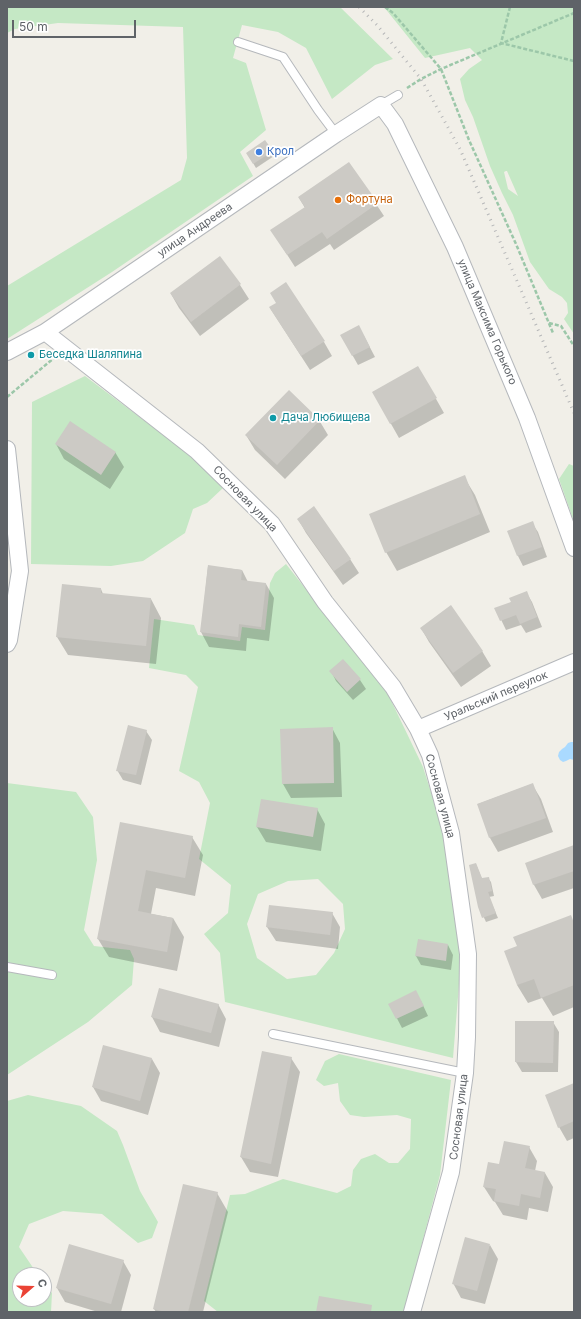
<!DOCTYPE html>
<meta charset="utf-8">
<style>
body{margin:0}
#map{position:relative;width:581px;height:1319px;overflow:hidden;background:#f1efe8;font-family:Inter,sans-serif}
canvas{display:block}
.frame{position:absolute;inset:0;border:8px solid #5f6368;pointer-events:none}
.north{position:absolute;left:12px;top:1267px;width:40px;height:40px;box-sizing:border-box;background:#fff;border:1px solid #bfc1c3;border-radius:50%;rotate:70deg;font-size:11px;font-weight:700;line-height:16px;text-align:center;color:#5f6368}
.north::after{content:'';display:block;margin:auto;width:14px;height:18px;background:#ea4335;clip-path:polygon(50% 0,100% 100%,50% 72%,0 100%)}
.scale{position:absolute;left:12px;top:20px;width:124px;height:18px;box-sizing:border-box;border:2px solid #5f6368;border-top:0;padding-left:5px;font-size:12px;line-height:14px;white-space:nowrap;color:#5f6368;-webkit-text-stroke:3px #fff;paint-order:stroke}
</style>
<div id="map">
<canvas width="581" height="1319"></canvas>
<div class="frame"></div>
<div class="north">С</div>
<div class="scale">50 m</div>
</div>
<script>
const ctx = document.querySelector('canvas').getContext('2d');
ctx.lineJoin = 'round';
function paint(path, color) {
  ctx.fillStyle = color;
  ctx.fill(path, 'evenodd');
}
function toPath(rows) {
  const path = new Path2D();
  for (const r of rows) {
    path.moveTo(r[0], r[1]);
    for (let i = 2; i < r.length; i += 2) path.lineTo(r[i], r[i + 1]);
  }
  return path;
}
function trace(path, color, width, dash) {
  ctx.strokeStyle = color;
  ctx.lineWidth = width;
  ctx.lineCap = dash ? 'butt' : 'round';
  ctx.setLineDash(dash || []);
  ctx.stroke(path);
}
function label(font, color, halo, rows, align = 'center') {
  ctx.font = font + ' Inter,sans-serif';
  ctx.lineWidth = 3.5;
  ctx.setLineDash([]);
  ctx.textBaseline = 'middle';
  ctx.strokeStyle = halo;
  ctx.fillStyle = color;
  for (const [text, x, y, turn = 0] of rows) {
    ctx.save();
    ctx.translate(x, y);
    ctx.rotate((+turn || 0) * Math.PI / 180);
    ctx.textAlign = isNaN(turn) ? turn : align;
    if (halo) ctx.strokeText(text, 0, 0);
    ctx.fillText(text, 0, 0);
    ctx.restore();
  }
}
paint(toPath([
 [7,7,340,7,393,59,375,65,332,99,306,48,278,32,242,25,233,58,246,63,266,130,240,152,253,176,112,272,7,339,7,286,181,180,187,158,183,27,58,23,15,29,7,33],
 [384,7,574,7,574,334,564,319,568,313,567,303,562,297,549,289,530,262,513,215,502,193,490,166,473,117,465,100,460,79,469,69,482,60,470,48,425,58],
 [506,171,507,171,518,196,508,189,504,172],
 [85,376,190,455,223,488,207,503,193,509,185,533,143,561,111,566,31,564,32,402],
 [569,464,574,466,574,522,559,479],
 [286,564,387,692,423,767,444,833,461,960,453,1058,225,1002,220,953,204,934,228,913,231,885,199,859,210,803,199,782,179,771,198,687,186,675,149,668,154,619,194,625,198,635,240,641,242,627,265,630,270,583,275,573],
 [318,879,343,904,345,929,334,953,316,975,287,979,257,958,247,924,258,894,288,881],
 [7,783,76,792,93,817,97,860,84,930,94,946,130,950,134,959,132,985,88,1022,7,1075],
 [339,1054,451,1080,440,1175,404,1312,218,1312,204,1301,230,1195,245,1194,283,1179,337,1193,351,1186,353,1170,361,1159,375,1154,389,1163,398,1163,410,1149,411,1119,397,1115,364,1117,350,1115,340,1101,338,1083,324,1086,316,1080,325,1061],
 [28,1095,81,1106,117,1131,123,1145,140,1191,158,1222,152,1238,138,1243,102,1214,63,1211,29,1224,19,1247,38,1275,20,1275,20,1299,44,1299,44,1283,52,1293,51,1312,7,1312,7,1101]
]), '#c5e8c5');
paint(toPath([
 [571,742,574,742,574,760,570,759,566,761,563,762,560,760,558,756,559,752,562,749,565,747,568,743]
]), '#aadaff');
paint(toPath([
 [272,151,274,156,256,168,250,158],
 [349,163,384,216,334,250,330,244,295,267,279,242,305,208,299,198],
 [220,257,240,285,249,299,200,336,179,308,171,294],
 [270,308,324,342,332,356,310,370],
 [341,335,364,336,375,357,358,365],
 [418,367,444,413,399,438,373,392],
 [319,420,328,435,285,479,255,450,246,435],
 [56,444,115,452,124,467,110,489,64,459],
 [464,477,475,495,490,532,397,571,386,552],
 [298,519,350,559,359,573,343,585,306,533],
 [532,523,538,532,547,557,523,566,518,556,508,531],
 [208,566,242,570,248,582,266,584,274,598,269,641,247,638,246,651,209,647,201,632],
 [101,589,103,594,151,599,161,618,156,664,68,655,57,637],
 [526,592,532,602,542,627,526,633,521,625,506,630,496,609,512,602],
 [421,628,482,651,491,666,461,687,429,642],
 [343,660,360,680,366,689,353,700,336,681,331,671],
 [332,728,340,743,342,797,291,798,283,784],
 [146,731,152,740,141,785,123,780,117,770],
 [532,784,541,799,553,832,498,852,490,838,478,804],
 [317,809,325,824,321,851,266,842,257,827],
 [121,823,192,837,203,855,195,896,156,888,151,914,173,918,184,937,177,971,109,957,98,939],
 [574,846,574,888,542,899,534,885,526,864],
 [476,864,482,879,488,878,491,882,494,896,489,897,498,918,486,922,479,907],
 [332,913,340,927,338,949,276,941,267,927],
 [570,916,574,923,574,1007,553,1016,542,998,528,1003,517,985,518,947],
 [448,945,453,955,451,970,421,965,416,956],
 [421,1001,428,1016,402,1028,390,1005],
 [218,1004,226,1019,219,1047,160,1032,152,1017],
 [553,1022,559,1032,558,1072,522,1072,516,1062],
 [291,1058,300,1072,278,1177,250,1172,241,1157],
 [152,1059,160,1073,148,1115,101,1101,93,1087],
 [574,1084,574,1138,567,1141,559,1127],
 [529,1147,537,1161,535,1171,545,1173,553,1187,548,1212,529,1208,527,1220,503,1215,495,1202,493,1201,484,1187,500,1166],
 [217,1193,228,1212,203,1312,156,1312,154,1309],
 [490,1245,498,1259,485,1304,461,1298,453,1283],
 [123,1261,131,1275,121,1312,98,1312,65,1302,57,1288]
]), '#0003');
paint(toPath([
 [265,140,273,151,253,164,246,153],
 [349,162,378,203,327,239,322,232,287,255,270,230,305,207,298,197],
 [220,256,241,284,191,322,170,293],
 [286,282,325,341,301,356,269,307,276,303,270,293],
 [359,325,370,347,352,356,340,335],
 [418,366,437,398,390,424,372,392],
 [289,390,320,420,277,465,245,435],
 [70,421,116,452,101,475,55,444],
 [465,475,480,514,385,553,369,514],
 [314,506,351,559,334,571,297,519],
 [533,521,542,547,517,556,507,531],
 [208,565,242,570,241,580,266,583,261,627,239,624,238,637,200,632],
 [62,584,101,588,101,593,151,598,146,646,56,637],
 [527,591,537,617,520,624,516,615,500,621,494,608,511,602,509,598],
 [451,605,483,651,453,673,420,628],
 [343,659,361,679,347,692,329,671],
 [128,725,147,730,136,775,116,771],
 [333,727,334,783,282,784,280,729],
 [533,783,546,818,489,838,477,804],
 [261,799,318,808,313,837,256,827],
 [120,822,193,836,185,878,146,870,138,911,173,918,167,952,97,939],
 [574,845,574,871,533,885,525,863],
 [476,863,482,878,489,877,492,891,488,892,496,913,482,918,478,907,469,865],
 [269,905,333,912,330,935,266,927],
 [571,915,574,923,574,985,541,998,534,979,517,985,504,951,517,946,513,937],
 [418,939,448,944,446,961,415,956],
 [159,988,219,1004,211,1033,151,1017],
 [416,990,424,1006,396,1019,388,1004],
 [515,1021,554,1021,553,1063,515,1062],
 [103,1045,152,1058,140,1101,92,1087],
 [262,1051,292,1057,271,1164,240,1157],
 [574,1083,574,1121,558,1128,545,1095],
 [504,1141,530,1146,525,1168,545,1172,540,1198,521,1194,519,1206,494,1201,496,1189,483,1187,488,1162,499,1164],
 [183,1184,218,1192,188,1312,166,1312,153,1309],
 [465,1237,490,1244,477,1291,452,1284],
 [69,1244,124,1260,111,1304,56,1288],
 [319,1296,372,1305,371,1312,316,1312]
]), '#cccac5');
const lane = toPath([
 [238,42,283,57,318,110,336,134],
 [381,105,398,95],
 [7,967,52,975],
 [273,1034,465,1073]
]);
const street = toPath([
 [45,332,197,451,272,524,325,602,393,687,418,729,430,755,451,833,468,954,467,1037,465,1073,451,1172,412,1312],
 [7,352,45,332,336,134,381,105,395,124,455,247,527,418,574,548],
 [7,449,20,571,9,640,7,644],
 [418,729,574,662]
]);
trace(lane, '#b5b8bc', 10);
trace(street, '#b5b8bc', 18);
trace(toPath([
 [385,7,393,13,441,69,469,140,516,244,553,333],
 [510,7,501,43,574,61],
 [407,88,421,79,441,69,574,13],
 [549,323,561,326,574,346],
 [7,397,54,358]
]), '#9cc7a9', 2.5, [4, 2]);
trace(lane, '#fff', 8);
trace(street, '#fff', 16);
trace(toPath([
 [359,7,377,25,421,79,460,149,574,413]
]), '#b6b7b8', 3, [1, 5]);
for (const [x, y, r, color] of [
 [259,152,4,"#3f7fe0"],
 [338,200,4,"#e8710a"],
 [31,355,4,"#0f9aa8"],
 [273,418,4,"#0f9aa8"]
]) {
  const dot = new Path2D();
  dot.arc(x, y, r, 0, 2 * Math.PI);
  ctx.fillStyle = color;
  ctx.fill(dot);
  trace(dot, '#fff', 1.5);
}
label('11px', '#366cbe', '#fff', [
 ["Крол",267,152]
], 'left');
label('11px', '#c56008', '#fff', [
 ["Фортуна",346,200]
], 'left');
label('11px', '#5f6368', '#fff', [
 ["улица Андреева",195,230,-34],
 ["улица Максима Горького",487,322,67],
 ["Сосновая улица",245,499,46],
 ["Уральский переулок",496,696,-23],
 ["Сосновая улица",440,796,75],
 ["Сосновая улица",459,1117,-83]
]);
label('11px', '#0d838f', '#fff', [
 ["Беседка Шаляпина",39,355],
 ["Дача Любищева",281,418]
], 'left');
</script>
